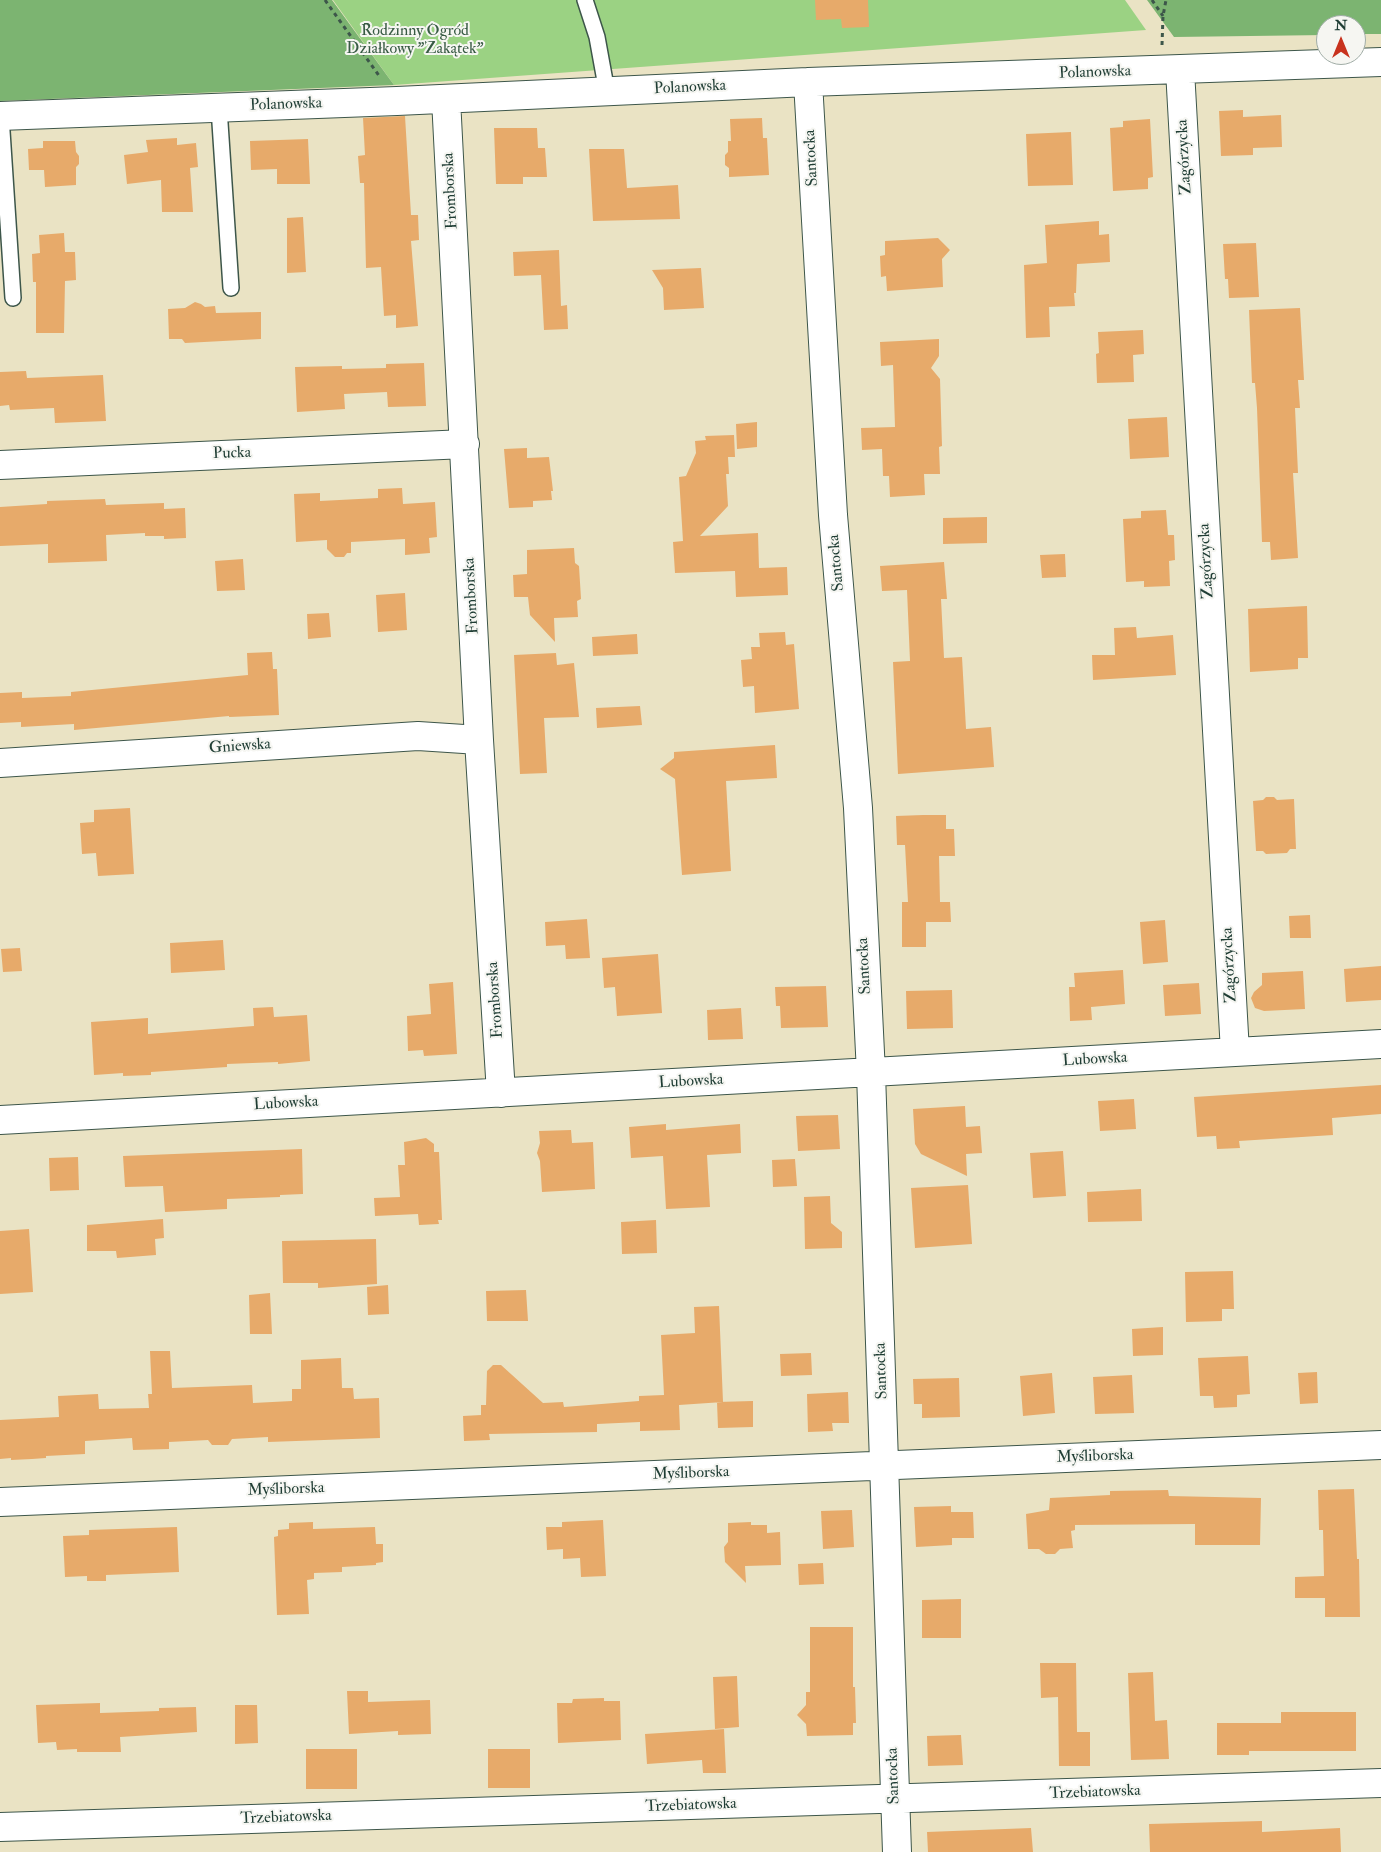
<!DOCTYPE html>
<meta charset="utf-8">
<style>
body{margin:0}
#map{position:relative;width:1381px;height:1852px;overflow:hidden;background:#eae3c4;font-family:"IM FELL Double Pica",serif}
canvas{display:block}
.north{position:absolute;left:1316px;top:15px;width:50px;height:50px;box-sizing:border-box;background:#f6f6f2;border:1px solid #a0aca6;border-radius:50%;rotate:0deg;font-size:14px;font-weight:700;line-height:20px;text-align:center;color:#1f3d34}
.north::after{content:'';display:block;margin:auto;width:18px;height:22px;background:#c8321e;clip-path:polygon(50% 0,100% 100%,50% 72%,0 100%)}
</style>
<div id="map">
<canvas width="1381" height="1852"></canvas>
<div class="north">N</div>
</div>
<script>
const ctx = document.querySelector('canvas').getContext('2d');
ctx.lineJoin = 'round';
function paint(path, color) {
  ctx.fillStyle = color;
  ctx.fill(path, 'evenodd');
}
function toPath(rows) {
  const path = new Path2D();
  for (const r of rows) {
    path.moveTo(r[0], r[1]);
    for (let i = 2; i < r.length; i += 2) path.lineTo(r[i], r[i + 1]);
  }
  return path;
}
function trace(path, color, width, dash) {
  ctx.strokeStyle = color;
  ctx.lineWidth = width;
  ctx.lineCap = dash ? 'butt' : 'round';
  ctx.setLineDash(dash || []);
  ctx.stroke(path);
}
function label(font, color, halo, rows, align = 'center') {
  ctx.font = font + ' "IM FELL Double Pica",serif';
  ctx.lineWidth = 4;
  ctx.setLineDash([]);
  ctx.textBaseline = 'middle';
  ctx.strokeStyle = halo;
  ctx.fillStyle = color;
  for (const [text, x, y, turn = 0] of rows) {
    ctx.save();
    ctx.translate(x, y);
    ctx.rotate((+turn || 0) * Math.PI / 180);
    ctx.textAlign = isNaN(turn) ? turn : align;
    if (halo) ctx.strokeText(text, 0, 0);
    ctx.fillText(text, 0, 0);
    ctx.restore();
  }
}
paint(toPath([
 [333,0,1125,0,1146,30,394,85]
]), '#9bd283');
paint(toPath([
 [0,0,332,0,394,85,0,101],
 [1147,0,1381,0,1381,34,1356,34,1356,25,1326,25,1326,35,1174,37]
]), '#7cb471');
paint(toPath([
 [815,0,868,0,869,27,842,28,841,19,816,20],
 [1243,110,1243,117,1281,115,1282,147,1253,148,1253,155,1221,156,1219,111],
 [405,116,411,215,418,215,419,240,411,241,418,326,396,328,396,315,384,316,381,267,366,268,364,183,360,183,358,156,365,155,363,118],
 [762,118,763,138,767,138,769,175,729,177,729,168,725,165,725,155,728,152,728,141,731,141,730,119],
 [1150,119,1153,177,1148,178,1148,189,1113,191,1110,128,1123,127,1123,121],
 [494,128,537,128,538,148,545,148,547,177,523,177,523,184,496,184],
 [1071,132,1073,185,1028,186,1026,134],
 [177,138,177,145,196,143,198,167,190,168,193,212,162,212,161,180,127,184,124,155,148,152,146,140],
 [308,139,310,184,277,184,277,169,251,170,250,141],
 [43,141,75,141,76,152,79,156,79,164,76,167,76,185,45,187,44,170,29,170,28,149,43,148],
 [589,149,624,149,627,188,678,185,680,219,593,221],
 [303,217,306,272,287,273,287,218],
 [1099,221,1099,235,1109,234,1110,262,1077,264,1076,293,1074,293,1075,306,1049,307,1050,337,1026,338,1024,265,1047,263,1045,225],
 [64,233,65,252,75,252,76,280,65,281,64,333,36,333,36,282,33,282,32,254,40,253,39,235],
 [938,238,950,250,942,259,943,287,887,291,886,276,881,277,880,256,885,255,885,241],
 [1256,243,1259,297,1229,298,1228,279,1225,279,1223,244],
 [559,250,561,306,567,305,568,329,544,330,541,275,514,276,513,252],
 [701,268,704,308,664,310,663,288,652,270],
 [195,302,201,304,205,307,215,306,216,313,261,312,261,339,185,343,182,339,169,339,168,309,185,308],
 [1300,308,1304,380,1298,380,1300,408,1295,408,1298,473,1293,473,1298,558,1271,560,1270,542,1262,542,1257,408,1255,383,1252,383,1249,310],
 [1143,330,1144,354,1133,355,1134,382,1097,383,1096,354,1099,353,1098,332],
 [939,339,939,356,931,368,940,379,942,446,939,447,940,474,924,474,925,495,890,497,889,476,883,476,882,449,862,450,861,428,895,427,893,365,881,366,880,342],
 [424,363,426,406,388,407,387,392,344,394,345,409,297,412,295,367,342,366,342,369,386,368,386,364],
 [26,371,27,378,103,375,106,421,55,423,54,408,10,410,9,405,0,406,0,372],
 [1167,417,1169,457,1130,459,1128,419],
 [757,422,757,447,737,449,736,424],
 [734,435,735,457,728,457,729,474,726,474,728,506,700,536,758,533,759,568,787,567,788,595,736,597,735,571,675,573,673,542,683,541,679,477,686,476,696,453,695,441,706,440,705,436],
 [527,448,527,458,549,457,553,491,551,491,552,500,533,501,533,507,509,508,504,449],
 [402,488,403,504,435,502,437,537,429,538,430,553,405,555,405,539,351,542,351,553,347,553,344,557,335,557,327,549,327,540,296,542,294,494,320,493,320,501,378,498,378,489],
 [105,499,106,505,164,503,164,509,185,508,186,538,164,539,164,536,145,536,145,533,106,535,107,561,48,563,48,544,0,546,0,507,47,504,47,501],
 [1166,510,1168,535,1174,535,1175,560,1169,561,1170,586,1144,587,1144,581,1126,582,1123,519,1141,518,1141,511],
 [987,517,987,543,943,544,943,518],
 [574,548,575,563,579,566,581,599,577,601,578,617,554,618,555,642,530,615,528,597,514,597,513,575,527,574,527,550],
 [1065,554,1066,577,1042,578,1040,555],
 [243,559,245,590,217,591,215,561],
 [944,562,947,599,941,599,944,658,962,657,966,729,991,727,994,767,898,774,893,662,910,661,907,590,882,591,880,566],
 [405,593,407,630,378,632,376,595],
 [1307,606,1308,658,1298,658,1298,669,1250,672,1248,609],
 [329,613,331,637,308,639,307,614],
 [1136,627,1137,638,1173,635,1176,675,1093,680,1092,655,1115,655,1114,628],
 [785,632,786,645,794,644,799,709,755,713,754,686,743,687,741,660,752,659,751,647,760,647,759,633],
 [637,634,638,654,593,656,592,637],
 [272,652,273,669,277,669,279,715,229,717,229,716,74,730,74,724,21,727,21,722,0,723,0,693,22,692,22,698,71,696,71,692,248,675,247,653],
 [556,653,557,665,574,663,579,717,544,718,547,773,520,774,514,655],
 [640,706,642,725,597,728,596,708],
 [775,745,777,778,726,781,731,871,682,875,675,779,660,769,674,758,674,752],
 [1266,797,1274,797,1277,800,1294,799,1296,849,1290,849,1287,853,1266,854,1263,851,1256,851,1253,801,1263,800],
 [130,808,134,874,98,876,96,853,82,854,80,823,94,822,94,810],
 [923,815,946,815,946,829,954,829,955,856,939,856,940,902,950,902,951,922,926,922,926,947,902,947,902,902,908,902,905,845,897,845,896,816],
 [1310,915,1311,938,1290,938,1289,916],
 [587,919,590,958,566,959,565,945,546,946,545,922],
 [1165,920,1168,962,1143,964,1140,922],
 [223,940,225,970,171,973,170,943],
 [20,948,22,971,3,972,1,949],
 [658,954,662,1013,617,1016,615,987,604,988,602,958],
 [1381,966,1381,1000,1346,1002,1344,969],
 [1123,970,1125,1004,1091,1007,1092,1020,1070,1021,1069,987,1075,987,1074,973],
 [1303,971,1305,1009,1264,1011,1255,1008,1251,998,1254,992,1262,985,1262,973],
 [453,982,457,1054,424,1056,423,1050,408,1051,407,1016,431,1014,429,984],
 [1199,983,1201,1014,1165,1016,1163,985],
 [826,986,828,1027,781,1028,780,1006,776,1006,775,987],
 [952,990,953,1028,907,1029,906,991],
 [273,1007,274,1017,307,1015,310,1061,278,1064,278,1062,227,1064,227,1067,151,1072,151,1075,123,1076,123,1073,94,1075,91,1022,148,1018,148,1034,254,1026,253,1008],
 [741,1008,743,1039,708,1040,707,1010],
 [1381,1085,1381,1114,1332,1118,1333,1135,1239,1141,1240,1148,1217,1149,1216,1136,1197,1137,1194,1097],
 [1134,1099,1136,1129,1100,1131,1098,1101],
 [965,1106,966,1127,980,1126,982,1153,966,1154,967,1176,921,1154,915,1144,913,1109],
 [838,1115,840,1149,798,1151,796,1116],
 [666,1124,666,1130,740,1124,741,1153,707,1155,710,1207,666,1209,663,1156,631,1158,629,1127],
 [571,1130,572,1143,593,1142,595,1189,542,1192,540,1161,537,1153,540,1143,539,1131],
 [426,1138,434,1144,434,1152,439,1152,442,1220,438,1220,439,1224,419,1225,418,1214,375,1216,374,1198,400,1197,398,1165,405,1165,404,1142],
 [302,1149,303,1194,280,1195,280,1197,227,1199,227,1209,165,1212,163,1186,125,1187,123,1156],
 [1063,1151,1066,1196,1033,1198,1030,1153],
 [78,1157,79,1190,50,1191,49,1158],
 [795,1159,797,1186,773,1187,772,1160],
 [968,1185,972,1244,915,1248,911,1188],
 [1141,1189,1142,1221,1088,1222,1087,1192],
 [830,1196,831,1223,842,1232,842,1248,805,1249,804,1197],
 [163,1219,164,1238,155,1239,156,1255,117,1258,116,1251,87,1251,87,1225],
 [656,1220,657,1253,622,1254,621,1222],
 [29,1229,33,1292,0,1294,0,1231],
 [376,1239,377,1284,318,1288,318,1283,283,1283,282,1241],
 [1233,1271,1234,1309,1222,1309,1222,1321,1186,1322,1185,1272],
 [388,1285,389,1314,368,1315,367,1287],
 [526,1290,528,1321,487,1321,486,1291],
 [270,1293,272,1334,250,1334,249,1295],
 [719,1306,723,1402,679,1405,680,1430,640,1431,640,1422,597,1424,597,1432,489,1434,490,1440,464,1441,463,1416,481,1415,481,1405,486,1405,487,1371,493,1365,501,1365,543,1403,563,1402,564,1407,639,1401,639,1396,664,1395,661,1335,695,1333,694,1307],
 [1163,1327,1163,1355,1133,1356,1132,1329],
 [150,1351,170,1351,172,1388,252,1385,253,1403,292,1401,292,1389,301,1389,301,1360,341,1358,342,1388,353,1388,354,1399,379,1398,380,1438,268,1442,268,1437,232,1439,228,1445,212,1445,208,1440,169,1442,169,1449,133,1450,132,1438,85,1441,85,1454,46,1456,46,1458,32,1459,11,1460,11,1458,0,1459,0,1420,59,1417,58,1396,98,1394,99,1409,149,1408,148,1394,152,1394],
 [811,1353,812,1375,781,1376,780,1354],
 [1248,1356,1250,1394,1237,1395,1237,1407,1214,1408,1213,1396,1200,1396,1198,1358],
 [1317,1372,1318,1403,1300,1404,1298,1373],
 [1052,1373,1055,1413,1023,1416,1020,1376],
 [1132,1375,1134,1413,1095,1414,1093,1377],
 [959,1378,960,1417,922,1418,922,1404,914,1404,913,1379],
 [848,1392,849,1423,832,1423,833,1431,808,1432,807,1394],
 [753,1401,753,1427,718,1428,717,1402],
 [1354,1489,1357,1559,1359,1559,1360,1617,1325,1617,1325,1598,1295,1598,1295,1577,1324,1576,1323,1530,1319,1530,1318,1490],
 [1168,1490,1169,1496,1261,1498,1260,1545,1195,1545,1195,1524,1075,1525,1075,1530,1071,1531,1073,1548,1060,1549,1055,1554,1046,1554,1039,1549,1028,1549,1026,1514,1049,1510,1050,1498,1110,1495,1110,1491],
 [951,1506,951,1512,973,1512,974,1538,952,1538,952,1545,916,1547,914,1507],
 [852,1510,854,1547,823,1549,821,1511],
 [603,1520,606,1576,581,1577,580,1558,563,1559,563,1549,547,1550,546,1527,562,1527,562,1522],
 [313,1522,313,1529,375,1527,376,1544,383,1544,383,1562,376,1563,376,1565,342,1567,342,1572,314,1573,314,1579,307,1580,309,1614,277,1615,274,1537,278,1536,278,1530,289,1529,289,1523],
 [751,1522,751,1525,767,1525,767,1533,780,1532,781,1565,745,1566,746,1583,725,1562,724,1547,728,1542,728,1523],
 [177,1527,179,1572,106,1575,106,1581,87,1581,87,1576,65,1577,63,1536,89,1535,89,1530],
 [823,1563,824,1584,799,1585,798,1564],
 [961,1599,961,1638,922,1638,922,1600],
 [810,1627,853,1627,853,1687,855,1687,856,1723,853,1723,853,1735,807,1736,806,1724,797,1715,806,1705,806,1692,810,1692],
 [1040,1663,1076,1663,1077,1732,1090,1732,1090,1766,1059,1766,1058,1697,1041,1698],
 [1153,1672,1155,1721,1167,1720,1169,1759,1131,1760,1128,1673],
 [737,1676,739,1727,715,1729,713,1677],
 [347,1691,368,1691,368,1702,430,1700,431,1734,398,1735,398,1731,349,1734],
 [604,1698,604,1701,620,1701,621,1740,558,1743,557,1703,572,1703,573,1699],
 [100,1703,100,1713,159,1711,159,1708,196,1707,197,1732,120,1737,121,1752,77,1752,77,1749,57,1750,56,1742,38,1743,36,1705],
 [235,1705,257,1705,258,1743,235,1744],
 [1281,1712,1356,1712,1356,1751,1249,1751,1249,1755,1217,1755,1217,1723,1281,1723],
 [724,1729,726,1773,703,1773,702,1760,647,1764,645,1734],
 [961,1735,963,1765,928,1766,927,1736],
 [306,1749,357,1749,357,1789,306,1789],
 [488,1749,530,1749,530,1788,488,1788],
 [1262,1821,1262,1832,1340,1828,1341,1852,1150,1852,1149,1824],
 [1031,1828,1033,1852,928,1852,927,1832]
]), '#e7aa6a');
const lane = toPath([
 [585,0,597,37,607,92],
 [219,108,231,288],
 [1,116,13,298]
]);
const street = toPath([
 [1180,70,1235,1052],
 [808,82,833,515,858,808,871,1073,897,1852],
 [446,99,479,740,501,1093],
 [0,116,397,101,808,82,1381,62],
 [0,465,465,444],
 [0,763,418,736,479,740],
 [0,1120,1381,1044],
 [0,1502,1381,1445],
 [0,1827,1381,1783]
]);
trace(lane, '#3d564a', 18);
trace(street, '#3d564a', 30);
trace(toPath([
 [325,0,380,77],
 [1152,0,1163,16],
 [1162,45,1163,16,1166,0]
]), '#3d564a', 3, [4, 4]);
trace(lane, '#fff', 15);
trace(street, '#fff', 28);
label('16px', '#385b44', '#f6f6f2', [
 ["Rodzinny Ogród",415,32],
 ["Działkowy \"Zakątek\"",415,50]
]);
label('16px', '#1f3d34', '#f6f6f2', [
 ["Polanowska",1095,73,-2],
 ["Polanowska",690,88,-3],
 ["Polanowska",286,105,-2],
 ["Zagórzycka",1185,157,-93],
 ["Santocka",812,158,-93],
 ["Fromborska",451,191,-93],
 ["Pucka",232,454,-2],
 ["Zagórzycka",1207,561,-93],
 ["Santocka",837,563,-95],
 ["Fromborska",472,596,-93],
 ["Gniewska",240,747,-4],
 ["Zagórzycka",1230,965,-93],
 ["Santocka",865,966,-93],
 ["Fromborska",496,1000,-94],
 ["Lubowska",1095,1060,-3],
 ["Lubowska",691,1082,-3],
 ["Lubowska",286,1104,-3],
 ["Santocka",882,1371,-92],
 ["Myśliborska",1095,1457,-2],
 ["Myśliborska",691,1474,-2],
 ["Myśliborska",286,1490,-2],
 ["Santocka",894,1776,-92],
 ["Trzebiatowska",1095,1793,-2],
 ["Trzebiatowska",691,1806,-2],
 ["Trzebiatowska",286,1818,-2]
]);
</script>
